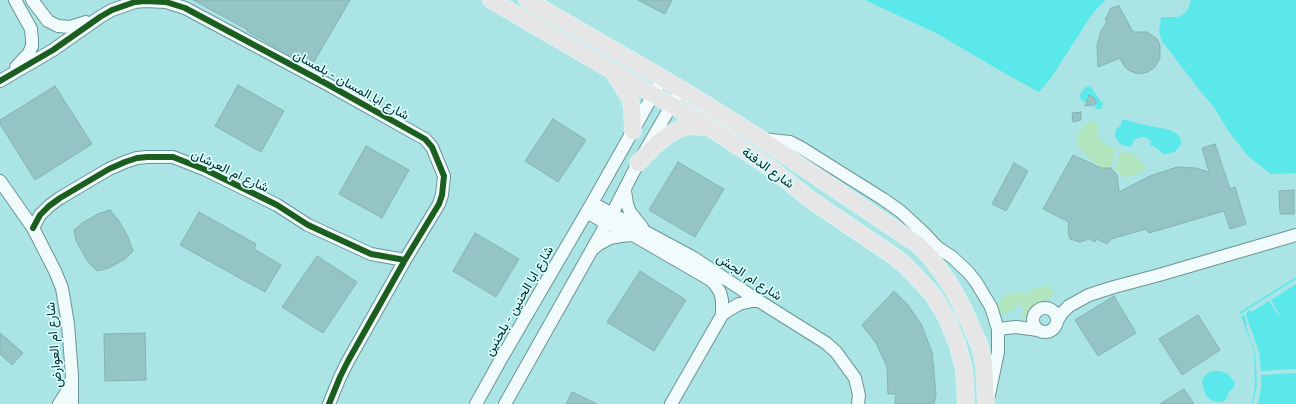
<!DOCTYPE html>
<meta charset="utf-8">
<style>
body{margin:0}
canvas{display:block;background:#aae4e4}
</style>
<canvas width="1296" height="404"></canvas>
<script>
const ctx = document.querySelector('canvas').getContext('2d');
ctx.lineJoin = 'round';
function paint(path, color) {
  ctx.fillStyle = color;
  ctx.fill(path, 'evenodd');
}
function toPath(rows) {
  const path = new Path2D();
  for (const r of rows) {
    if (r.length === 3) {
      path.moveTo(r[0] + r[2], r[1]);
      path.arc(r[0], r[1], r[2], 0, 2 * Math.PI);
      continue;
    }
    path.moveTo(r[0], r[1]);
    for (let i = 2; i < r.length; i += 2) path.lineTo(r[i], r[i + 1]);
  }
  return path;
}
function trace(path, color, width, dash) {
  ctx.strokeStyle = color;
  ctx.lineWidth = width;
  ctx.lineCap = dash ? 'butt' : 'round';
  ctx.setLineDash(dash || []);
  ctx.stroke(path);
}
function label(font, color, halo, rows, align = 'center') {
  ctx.font = font + ' "Public Sans",Vazirmatn,sans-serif';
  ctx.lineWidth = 3.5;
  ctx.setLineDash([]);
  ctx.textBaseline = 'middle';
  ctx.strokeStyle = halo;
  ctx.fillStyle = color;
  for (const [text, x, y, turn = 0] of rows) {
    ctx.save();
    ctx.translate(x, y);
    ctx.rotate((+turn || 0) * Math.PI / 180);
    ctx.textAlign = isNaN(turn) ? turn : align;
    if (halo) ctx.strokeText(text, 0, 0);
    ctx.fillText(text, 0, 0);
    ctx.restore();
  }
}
paint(toPath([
 [1092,121,1097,122,1097,133,1102,142,1108,146,1116,149,1111,168,1101,168,1098,166,1080,149,1076,140,1078,133,1084,126],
 [1120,151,1135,155,1146,167,1143,172,1124,178,1115,169],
 [1051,285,1054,296,1033,305,1030,308,1025,317,1022,319,1023,308,1022,305,1014,307,1012,310,1007,313,998,315,999,302,1005,295,1025,291,1026,295,1030,294,1030,290]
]), '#b0e5be');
paint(toPath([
 [865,0,1105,0,1092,14,1051,78,1039,92,1006,74,936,33],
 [1191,0,1296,0,1296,173,1271,174,1248,156,1229,132,1213,106,1201,92,1162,41,1159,32,1161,17,1178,17,1185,13,1189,7],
 [1090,86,1103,104,1101,109,1097,109,1089,100,1084,102,1081,99,1080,96,1081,92,1086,87],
 [1123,119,1136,123,1170,130,1178,135,1181,140,1181,144,1176,151,1167,154,1164,154,1155,147,1150,145,1151,141,1146,137,1141,137,1134,140,1131,147,1123,145,1120,144,1115,136,1116,129,1120,126],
 [1296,277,1296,404,1252,404,1255,386,1254,352,1240,312],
 [1212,371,1220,371,1226,373,1230,376,1235,383,1234,387,1228,393,1227,398,1222,402,1217,402,1211,400,1207,397,1204,390,1202,383,1203,378,1208,373]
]), '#5ae8ea');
paint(toPath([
 [1296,279,1296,284,1271,300,1279,314,1278,315,1269,301,1251,312,1250,310,1247,312,1246,315,1259,352,1261,371,1296,369,1296,373,1261,375,1261,388,1258,404,1253,404,1257,385,1255,353,1246,326,1247,325,1244,315,1241,316,1240,314]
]), '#aae4e4');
const building = toPath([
 [193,0,350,0,311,67,247,31,248,30,193,0],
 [638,0,672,0,665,14,638,0],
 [1119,6,1133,32,1147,32,1157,39,1160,45,1160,58,1155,67,1148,72,1138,74,1128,70,1124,66,1120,58,1098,67,1097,45,1101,31,1107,21,1105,20,1111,8,1119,6],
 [238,85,284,111,261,152,215,126,238,85],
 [55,86,92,144,35,180,0,124,0,120,55,86],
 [1089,95,1093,97,1097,102,1093,105,1085,106,1089,95],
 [1081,112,1081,120,1073,122,1072,113,1081,112],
 [553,119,586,140,558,182,525,161,553,119],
 [1215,144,1230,189,1235,187,1246,224,1230,229,1224,211,1149,233,1146,229,1111,239,1107,244,1097,239,1095,242,1089,239,1080,242,1070,239,1068,232,1069,222,1043,209,1073,155,1101,168,1111,168,1117,175,1119,192,1150,176,1177,167,1196,168,1209,172,1202,148,1215,144],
 [366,146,409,170,382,218,339,194,366,146],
 [678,162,724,189,695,237,649,210,678,162],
 [1014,163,1028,171,1006,211,992,204,1014,163],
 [1294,190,1294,214,1280,214,1279,191,1294,190],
 [110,210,119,221,128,237,133,251,125,259,109,268,97,271,88,262,76,241,74,230,82,223,98,214,110,210],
 [199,212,256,244,254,249,281,265,265,292,180,245,199,212],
 [475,233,519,259,496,297,453,271,475,233],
 [317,256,357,282,323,333,282,307,317,256],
 [640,271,686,300,654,351,607,322,640,271],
 [894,291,908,305,921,324,932,352,936,395,934,404,895,404,896,394,888,394,887,367,876,343,862,325,894,291],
 [1114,296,1136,333,1098,356,1075,320,1114,296],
 [1198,315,1220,350,1182,375,1159,339,1198,315],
 [0,333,23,353,12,365,0,354,0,333],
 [145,333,146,380,105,381,104,334,145,333],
 [1184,389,1194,404,1160,404,1184,389],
 [572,392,597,404,566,404,572,392]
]);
paint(building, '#95c4c4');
trace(building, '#84b3b4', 1);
const minor = toPath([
 [15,0,31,29,32,40,32,46,29,53,16,67],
 [32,0,48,21,58,26,70,27,86,22],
 [0,81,53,50,100,17,112,10,135,2,145,1,166,2,185,8,327,84,425,139,432,147,444,176,442,195,439,204,405,260,348,361,340,377,329,404],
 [762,139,790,142,800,147,883,199,900,211,925,234,937,247,952,257,968,272,976,282,991,307,998,329,998,352,989,395],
 [0,181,33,228,55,271,62,288,68,324,72,376,72,404],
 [625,191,627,204,630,212,642,227],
 [592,203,694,258,759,301,826,343,836,352,855,378,859,395,858,404],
 [587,212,607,224,633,235,709,279,714,283,720,292,722,300,722,315],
 [33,228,40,215,49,206,60,198,109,169,125,162,137,158,147,157,173,157,206,170,277,205,308,225,371,254,405,260],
 [594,248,599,244,610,238,621,236,631,235],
 [1045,320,12],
 [1057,321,1062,313,1069,306,1089,295,1114,287,1159,275,1296,235],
 [998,329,1016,327,1038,330],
 [59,404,66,393,70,382],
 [476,404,501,359,592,203,662,79],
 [505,404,612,214,638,163,681,89],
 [671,404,722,315,727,311,739,304,752,301,759,301]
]);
const major = toPath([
 [491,0,709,127,772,169,811,200,895,257,906,266,924,285,933,295,947,318,952,331,957,343,964,369,965,383,966,404],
 [527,0,681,89,761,139,917,244,932,259,951,286,962,306,980,346,984,365,986,404],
 [613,71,629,97,632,106,633,131],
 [638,163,659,142,670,134,679,129,688,126,707,127]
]);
trace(minor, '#6a9596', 14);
trace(major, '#d9f3f3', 18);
trace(minor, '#f2fbfb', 12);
trace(major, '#e6e6e7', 16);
trace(toPath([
 [0,81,53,50,100,17,112,10,135,2,145,1,166,2,185,8,327,84,425,139,432,147,444,176,442,195,439,204,405,260,348,361,340,377,329,404],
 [33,228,40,215,49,206,60,198,109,169,125,162,137,158,147,157,173,157,206,170,277,205,308,225,371,254,405,260]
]), '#1b5e20', 6);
label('13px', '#012525', '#d7fdfd', [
 ["شارع ابا المسان - بلمسان",351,85,29],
 ["شارع الدفنة",768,168,36],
 ["شارع ام العرشان",230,171,25],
 ["شارع ام الجش",749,277,33],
 ["شارع ابا الحنين - بلحنين",519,301,-60],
 ["شارع ام العوارض",54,345,-95]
]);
</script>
